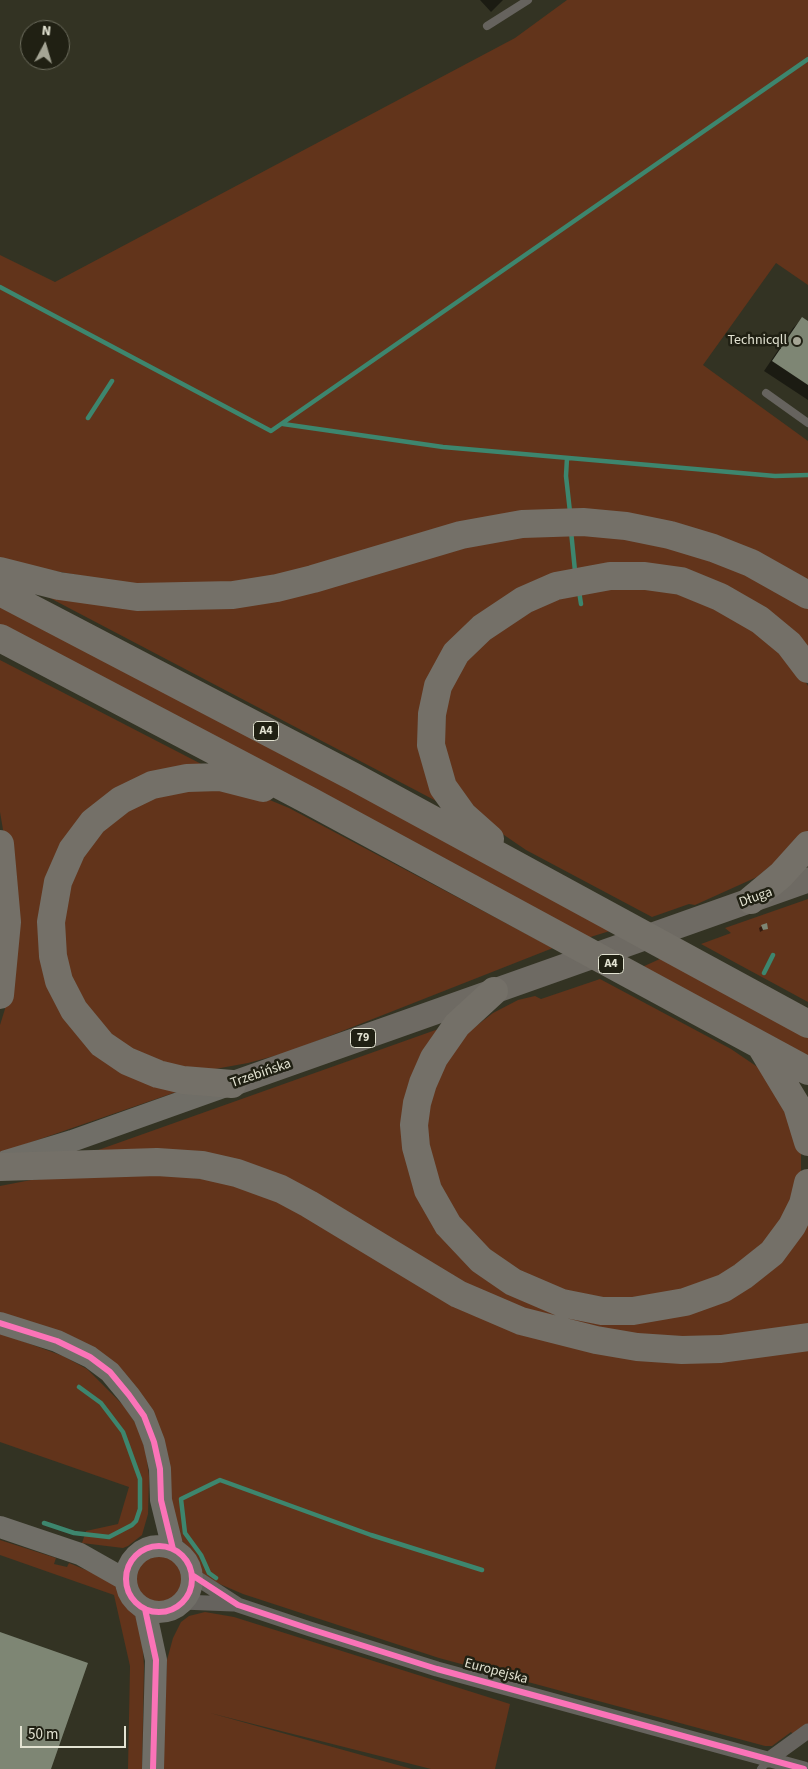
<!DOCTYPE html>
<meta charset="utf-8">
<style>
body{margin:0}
#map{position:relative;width:808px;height:1769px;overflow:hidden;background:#333323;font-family:"Source Sans 3",sans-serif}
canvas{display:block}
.north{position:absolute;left:20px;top:20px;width:50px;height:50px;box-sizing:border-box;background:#202013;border:1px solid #6e6e5f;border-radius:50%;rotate:6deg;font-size:14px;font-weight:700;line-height:20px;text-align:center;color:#e3e3d2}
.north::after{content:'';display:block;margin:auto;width:18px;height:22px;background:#a5a595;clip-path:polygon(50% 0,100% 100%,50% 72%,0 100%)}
.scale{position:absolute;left:20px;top:1726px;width:106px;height:22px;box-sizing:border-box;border:2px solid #e3e3d2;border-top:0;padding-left:6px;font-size:15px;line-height:18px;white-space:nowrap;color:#e3e3d2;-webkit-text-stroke:4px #202013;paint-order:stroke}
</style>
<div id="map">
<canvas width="808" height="1769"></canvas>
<div class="north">N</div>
<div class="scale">50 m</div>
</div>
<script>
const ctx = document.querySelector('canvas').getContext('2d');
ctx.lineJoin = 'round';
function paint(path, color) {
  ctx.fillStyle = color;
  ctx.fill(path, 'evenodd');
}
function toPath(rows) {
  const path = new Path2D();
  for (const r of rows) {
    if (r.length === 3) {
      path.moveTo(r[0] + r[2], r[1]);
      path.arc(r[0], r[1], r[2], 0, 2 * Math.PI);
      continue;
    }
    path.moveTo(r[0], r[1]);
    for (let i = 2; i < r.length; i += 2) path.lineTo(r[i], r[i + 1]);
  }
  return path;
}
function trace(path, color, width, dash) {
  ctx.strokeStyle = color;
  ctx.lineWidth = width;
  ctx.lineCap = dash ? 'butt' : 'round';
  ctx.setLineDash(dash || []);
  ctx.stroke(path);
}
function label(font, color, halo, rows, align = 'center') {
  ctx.font = font + ' "Source Sans 3",sans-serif';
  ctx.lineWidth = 5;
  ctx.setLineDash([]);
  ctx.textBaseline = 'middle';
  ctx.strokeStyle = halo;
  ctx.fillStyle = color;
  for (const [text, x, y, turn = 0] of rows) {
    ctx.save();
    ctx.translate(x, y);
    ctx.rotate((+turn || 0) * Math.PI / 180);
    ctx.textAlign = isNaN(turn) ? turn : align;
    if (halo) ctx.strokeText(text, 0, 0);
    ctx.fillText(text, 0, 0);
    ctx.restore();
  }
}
paint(toPath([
 [567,0,808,0,808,285,776,263,703,365,808,441,808,586,619,516,286,577,154,589,0,561,0,255,55,282,515,38],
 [580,529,702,552,808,605,808,652,798,639,604,566,450,647,440,803,29,587,148,605,445,547],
 [605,585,687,593,756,627,801,674,808,686,808,831,801,841,757,877,695,905,689,904,652,917,526,850,485,822,454,785,440,727,451,682,475,648,550,599],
 [0,603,613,930,584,939,0,628],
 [0,660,211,769,178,770,62,849,63,1007,185,1089,0,1153,0,1025,5,1009,15,954,13,889,0,812],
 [179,786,248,791,289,808,553,948,289,1052,248,1063,215,1069,182,1070,107,1038,90,1020,60,953,68,877,110,818],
 [808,899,808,1002,701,944,731,933,725,928],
 [662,958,808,1037,808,1060,640,968],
 [600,979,731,1049,759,1068,770,1077,801,1143,801,1178,784,1226,734,1273,639,1303,549,1291,468,1237,425,1164,430,1085,467,1033,493,1013,518,1000,535,996,541,999],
 [444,1027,406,1152,509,1288,685,1309,808,1209,808,1330,669,1342,521,1314,316,1201,87,1154],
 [129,1170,250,1185,530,1331,808,1346,808,1726,794,1735,791,1732,772,1746,765,1746,439,1658,243,1594,208,1579,201,1571,198,1559,178,1536,140,1395,0,1314,0,1186,31,1180],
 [0,1333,63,1356,87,1369,124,1406,138,1427,146,1452,149,1477,148,1514,142,1535,128,1546,123,1548,82,1543,86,1531,118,1524,129,1487,0,1442],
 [0,1540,56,1558,54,1564,67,1567,69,1563,108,1579,115,1584,122,1600,137,1618,142,1636,144,1666,142,1769,128,1769,130,1666,114,1595,0,1555],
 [159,1579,23],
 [205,1612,234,1617,510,1704,495,1769,431,1769,210,1713,412,1769,162,1769,167,1660,173,1638,181,1622,189,1616]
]), '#62341b');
paint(toPath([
 [480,0,503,0,491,12],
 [802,319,808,323,808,400,764,371,793,328],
 [762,926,767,928,760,932,759,928]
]), '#0007');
trace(toPath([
 [0,287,271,431,808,59],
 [88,418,112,381],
 [283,424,443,447,775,476,808,475],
 [567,458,566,476,570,512],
 [571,531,575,571],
 [579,591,581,604],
 [764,973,773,955],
 [44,1523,74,1533,109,1537,132,1525,136,1521,140,1509,140,1479,123,1432,101,1403,79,1387],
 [216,1578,209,1573,201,1555,185,1533,181,1499,220,1480,371,1535,482,1570]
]), '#3d866e', 4.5);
paint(toPath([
 [802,317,808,321,808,385,772,361],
 [767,923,768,929,763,930,761,925],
 [0,1632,88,1663,51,1769,0,1769]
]), '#7e8674');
trace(toPath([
 [487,26,528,0],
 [766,393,808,423],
 [761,1769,768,1760]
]), '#66635e', 8);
trace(toPath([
 [192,1575,238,1605,310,1629,437,1669,804,1769],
 [182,1602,233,1604],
 [768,1760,808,1731]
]), '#66635e', 15);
trace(toPath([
 [6,1161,72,1141,229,1085],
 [0,1323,57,1341,90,1357,110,1372,129,1395,144,1416,154,1442,160,1469,161,1500,173,1549],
 [0,1527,80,1554,126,1580],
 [159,1579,33],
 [145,1609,156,1660,153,1769]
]), '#706e67', 22);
trace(toPath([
 [232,1084,808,880]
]), '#6e6a63', 25);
trace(toPath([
 [0,571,59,586,137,597,233,595,277,588,313,579,461,535,522,524,583,522,626,526,670,535,713,548,751,563,808,595],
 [0,592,354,777,808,1024],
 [0,638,310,801,808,1071],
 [490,839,463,815,443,787,431,745,432,714,438,686,456,653,482,628,524,600,556,586,610,576,645,576,681,581,720,597,760,620,789,644,808,669],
 [0,844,7,922,0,995],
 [751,900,781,875,808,845],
 [494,991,457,1025,434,1058,423,1083,417,1103,414,1125,416,1147,428,1190,448,1225,481,1260,513,1282,562,1303,602,1311,633,1311,685,1302,724,1288,743,1276,772,1253,792,1226,803,1204,808,1183],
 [762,1048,797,1106,808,1142],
 [232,1084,183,1080,158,1074,127,1061,102,1044,74,1010,59,981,53,956,51,922,58,882,72,850,93,822,121,800,152,785,187,778,220,777,263,788],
 [0,1167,157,1162,202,1165,237,1173,281,1189,309,1204,458,1294,521,1321,596,1340,637,1347,682,1350,721,1349,808,1337]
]), '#747068', 28);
trace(toPath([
 [0,1323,57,1341,90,1357,110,1372,129,1395,144,1416,154,1442,160,1469,161,1500,173,1549],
 [159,1579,33],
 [192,1575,238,1605,310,1629,437,1669,804,1769],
 [145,1609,156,1660,153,1769]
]), '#fb73b8', 6);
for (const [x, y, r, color] of [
 [797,341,5,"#a5a595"]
]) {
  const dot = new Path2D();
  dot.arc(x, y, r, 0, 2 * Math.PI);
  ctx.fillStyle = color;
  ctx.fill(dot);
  trace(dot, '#202013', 2);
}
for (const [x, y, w] of [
 [266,731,25],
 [611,964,25],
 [363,1038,25]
]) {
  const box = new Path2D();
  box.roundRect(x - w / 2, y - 9.5, w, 19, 4);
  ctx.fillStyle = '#202013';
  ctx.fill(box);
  trace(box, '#e3e3d2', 1);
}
label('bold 12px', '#e3e3d2', null, [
 ["A4",266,731],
 ["A4",611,964],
 ["79",363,1038]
]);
label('14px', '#e3e3d2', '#202013', [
 ["Technicqll",787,341]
], 'right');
label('14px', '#e3e3d2', '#202013', [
 ["Długa",756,898,-20],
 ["Trzebińska",261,1074,-19],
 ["Europejska",496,1672,15]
]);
</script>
